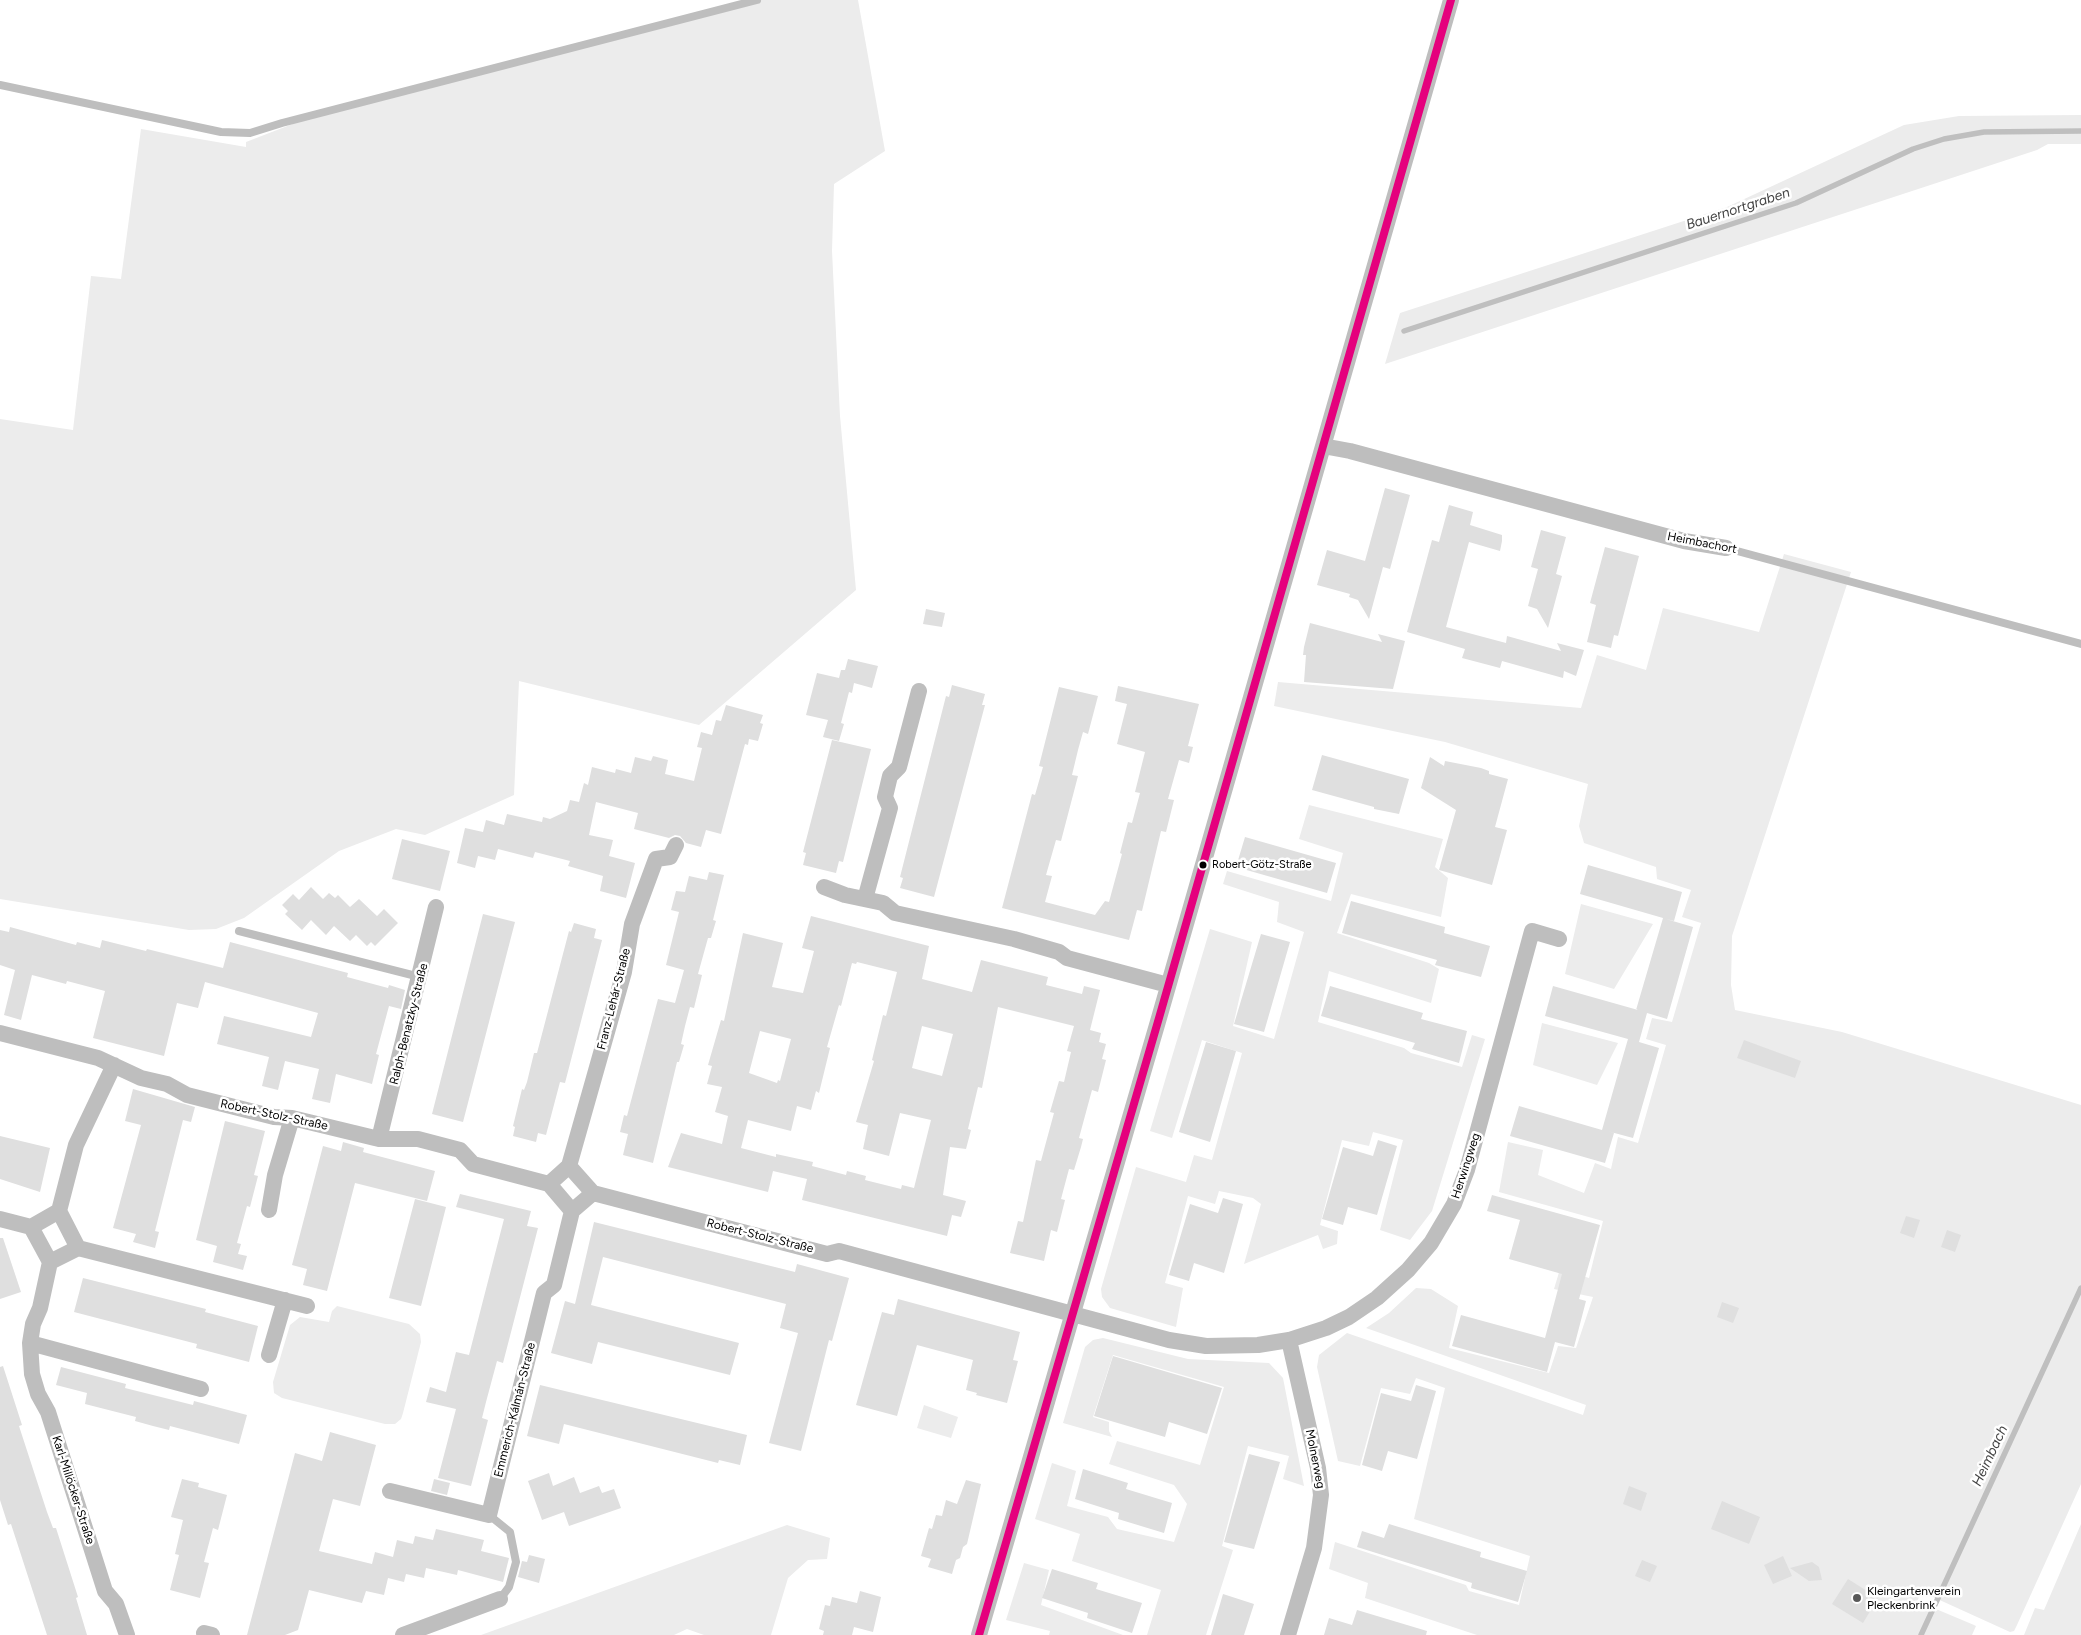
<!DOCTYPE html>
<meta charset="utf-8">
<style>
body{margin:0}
canvas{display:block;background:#fff}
</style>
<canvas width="2081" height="1635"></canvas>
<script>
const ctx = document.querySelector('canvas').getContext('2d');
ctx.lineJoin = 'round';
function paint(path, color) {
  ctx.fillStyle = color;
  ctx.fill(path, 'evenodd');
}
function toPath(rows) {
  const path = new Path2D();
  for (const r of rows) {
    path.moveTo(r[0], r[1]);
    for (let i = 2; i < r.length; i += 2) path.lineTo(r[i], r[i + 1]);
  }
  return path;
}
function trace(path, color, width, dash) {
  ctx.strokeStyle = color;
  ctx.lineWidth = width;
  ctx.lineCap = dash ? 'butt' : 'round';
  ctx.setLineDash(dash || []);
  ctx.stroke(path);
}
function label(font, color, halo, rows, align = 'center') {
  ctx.font = font + ' Figtree,sans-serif';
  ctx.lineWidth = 5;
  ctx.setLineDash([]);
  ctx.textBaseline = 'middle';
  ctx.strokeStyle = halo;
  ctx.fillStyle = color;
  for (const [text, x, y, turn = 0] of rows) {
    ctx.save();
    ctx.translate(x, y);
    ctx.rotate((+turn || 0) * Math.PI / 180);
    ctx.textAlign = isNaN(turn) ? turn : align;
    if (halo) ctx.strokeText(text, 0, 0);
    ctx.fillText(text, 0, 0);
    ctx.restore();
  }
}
paint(toPath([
 [757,0,858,0,885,151,834,184,832,251,840,416,856,590,699,725,519,681,514,795,425,835,396,829,339,851,244,918,216,929,189,930,0,899,0,419,73,430,91,276,121,279,141,129,246,147,246,142,321,113],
 [2081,115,2081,144,2048,144,2037,150,1385,364,1400,313,1727,207,1904,125,1959,116],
 [1784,554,1851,572,1732,936,1731,985,1735,1010,1842,1032,2081,1105,2081,1484,2017,1625,2014,1631,2010,1632,1922,1592,1917,1601,1974,1625,1976,1626,1972,1635,1477,1635,1365,1598,1368,1583,1329,1569,1335,1542,1466,1585,1469,1591,1519,1605,1530,1556,1414,1519,1445,1388,1416,1378,1410,1394,1381,1388,1360,1466,1338,1461,1317,1367,1319,1355,1347,1333,1583,1415,1586,1405,1366,1328,1389,1313,1416,1288,1431,1289,1458,1306,1449,1348,1549,1373,1558,1346,1576,1348,1593,1297,1554,1289,1560,1269,1589,1278,1603,1221,1499,1192,1508,1142,1543,1150,1538,1175,1584,1193,1595,1163,1611,1169,1618,1137,1638,1143,1666,1045,1646,1039,1652,1018,1672,1022,1701,923,1682,917,1691,890,1657,879,1656,867,1584,843,1579,826,1588,784,1445,742,1274,706,1278,682,1581,708,1597,655,1646,670,1663,608,1759,632],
 [1309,805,1443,839,1435,867,1448,878,1441,917,1351,894,1337,933,1429,963,1439,969,1431,1003,1329,971,1318,1022,1404,1048,1411,1053,1462,1067,1472,1035,1485,1039,1432,1211,1410,1240,1380,1230,1403,1140,1373,1132,1369,1146,1342,1140,1320,1225,1338,1231,1337,1244,1323,1249,1318,1235,1244,1264,1261,1204,1253,1198,1219,1191,1215,1204,1188,1196,1165,1283,1183,1288,1176,1327,1110,1308,1102,1297,1101,1289,1136,1167,1186,1182,1194,1155,1212,1160,1242,1053,1202,1040,1172,1138,1150,1131,1210,929,1252,942,1233,1026,1274,1039,1304,932,1277,922,1279,902,1223,884,1227,871,1331,901,1343,853,1299,839],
 [1581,904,1653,924,1614,989,1565,974],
 [1542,1023,1618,1043,1597,1085,1533,1065],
 [337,1306,409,1324,420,1334,421,1342,403,1413,401,1419,395,1424,385,1424,282,1398,274,1393,273,1382,290,1325,300,1317,329,1322,332,1311],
 [1103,1338,1188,1359,1269,1363,1283,1378,1304,1486,1283,1479,1289,1456,1248,1446,1222,1546,1233,1550,1206,1635,1147,1635,1161,1590,1072,1561,1080,1534,1035,1519,1052,1463,1076,1471,1067,1506,1108,1517,1117,1529,1174,1542,1187,1504,1174,1485,1109,1464,1117,1441,1200,1465,1224,1387,1113,1355,1093,1417,1109,1422,1109,1431,1112,1437,1063,1423,1085,1347,1093,1340],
 [924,1405,958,1417,951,1438,917,1428],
 [2081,1524,2081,1635,2024,1635,2035,1608,2044,1610],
 [787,1525,830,1538,827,1559,808,1560,788,1578,771,1635,704,1635,687,1629,674,1635,481,1635],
 [1024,1563,1049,1570,1041,1605,1123,1635,1049,1635,1050,1631,1006,1620]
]), '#ececec');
trace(toPath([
 [1404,331,1796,203,1913,149,1944,139,1984,132,2081,131],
 [1921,1635,2081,1288]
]), '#bfbfbf', 5.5);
paint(toPath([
 [1385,488,1410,495,1390,569,1383,567,1369,619,1358,600,1349,597,1350,594,1317,585,1327,550,1365,561],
 [1449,505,1473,512,1470,525,1502,535,1502,541,1500,551,1469,542,1446,627,1506,643,1507,636,1561,651,1557,643,1584,650,1576,676,1564,671,1563,678,1502,661,1500,668,1462,658,1465,649,1407,632,1432,540,1439,542],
 [1541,530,1566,537,1556,574,1562,576,1548,628,1537,609,1528,606,1538,569,1531,567],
 [1605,547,1639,556,1618,636,1614,635,1611,648,1587,642,1596,605,1590,603],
 [926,609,945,613,942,627,923,624],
 [1310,623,1382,642,1378,634,1405,641,1393,689,1304,682,1306,655,1303,655,1304,647],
 [848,659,878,666,872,688,854,683,852,693,849,692,841,723,844,724,839,741,823,737,828,720,806,715,817,673,839,678,841,670,845,670],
 [952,685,985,694,982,705,985,705,934,897,900,888,903,878,900,877,946,696,949,697],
 [1118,686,1199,704,1188,746,1193,747,1189,763,1179,760,1168,799,1174,800,1166,832,1161,831,1142,911,1137,910,1129,940,1002,908,1032,794,1035,795,1043,767,1039,766,1059,687,1098,696,1088,734,1083,732,1078,750,1072,775,1078,776,1061,841,1056,840,1046,875,1052,876,1045,902,1095,915,1105,901,1109,902,1122,854,1120,853,1128,822,1132,823,1140,793,1135,792,1145,752,1117,744,1127,704,1115,701],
 [726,705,763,715,760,723,763,724,758,741,749,739,748,745,745,744,721,834,706,830,701,847,686,843,680,836,675,835,669,838,634,829,638,813,596,802,589,835,613,840,609,856,635,863,626,898,600,891,603,876,568,866,570,861,535,852,533,858,498,849,495,860,478,856,475,868,457,863,465,828,483,832,486,820,504,825,507,814,542,822,543,817,550,819,567,811,570,800,579,802,584,783,588,785,592,767,615,773,616,769,631,773,635,757,651,761,653,756,668,760,665,774,694,781,702,748,697,747,701,732,712,735,716,720,721,721],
 [832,740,871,749,843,862,839,861,836,873,803,865,806,853,803,852],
 [1322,755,1409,779,1399,814,1374,809,1374,807,1312,790],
 [1430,757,1444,766,1445,761,1481,768,1489,771,1489,774,1508,779,1495,827,1507,830,1492,885,1439,870,1456,810,1421,788],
 [1245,837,1336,863,1327,893,1236,867],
 [402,839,450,851,440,891,392,879],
 [1588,865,1682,892,1674,921,1666,919,1693,927,1667,1019,1647,1013,1639,1042,1659,1048,1633,1138,1607,1131,1614,1133,1605,1163,1510,1136,1519,1106,1602,1130,1621,1063,1628,1039,1545,1016,1553,986,1638,1010,1636,1010,1663,918,1580,894],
 [709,872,724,875,713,920,716,921,711,938,708,938,698,974,702,975,694,1008,690,1007,685,1026,681,1044,684,1045,679,1062,677,1062,653,1163,623,1155,628,1134,620,1132,624,1115,627,1116,658,999,675,1003,684,970,666,965,679,912,671,910,676,891,685,892,689,876,707,880],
 [311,887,323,899,329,893,335,898,338,895,350,907,359,899,377,916,384,909,398,923,375,946,371,942,367,946,356,935,350,941,334,926,326,935,311,920,302,930,285,914,288,911,282,905,293,894,299,900],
 [1351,901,1445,927,1444,933,1490,946,1481,977,1435,965,1437,960,1342,933],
 [483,914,515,922,463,1122,432,1114],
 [811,916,929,946,922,979,972,992,981,960,1048,977,1046,985,1082,994,1084,986,1100,990,1090,1030,1101,1033,1099,1042,1106,1044,1102,1059,1106,1060,1098,1092,1092,1090,1079,1138,1083,1139,1081,1147,1074,1170,1069,1169,1061,1199,1065,1200,1057,1232,1051,1230,1044,1261,1010,1253,1018,1221,1023,1222,1036,1160,1041,1161,1045,1146,1054,1113,1050,1112,1059,1081,1064,1082,1071,1052,1067,1051,1074,1026,998,1007,982,1088,978,1087,968,1129,971,1130,966,1149,950,1147,943,1195,966,1201,961,1217,952,1215,947,1236,802,1200,807,1179,773,1171,768,1192,668,1167,681,1133,722,1144,728,1116,715,1112,722,1087,707,1084,712,1066,708,1065,721,1020,724,1021,743,933,783,943,772,987,803,993,814,951,802,948],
 [857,962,897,972,886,1016,883,1015,872,1060,874,1061,856,1122,868,1125,863,1149,889,1156,900,1113,931,1120,914,1188,902,1185,901,1189,865,1180,866,1176,847,1171,846,1175,812,1166,813,1162,776,1154,776,1157,741,1148,748,1120,791,1131,797,1106,811,1110,816,1091,819,1093,830,1048,827,1047,839,1005,841,1006,852,963,856,964],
 [922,1026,953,1034,942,1076,912,1068],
 [760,1031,791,1039,780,1081,778,1080,777,1083,749,1073],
 [574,923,596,929,594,938,602,940,565,1083,560,1082,546,1135,538,1133,536,1142,513,1136,515,1127,513,1126,522,1089,524,1090,527,1082,534,1053,537,1053,569,931,571,932],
 [10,927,76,945,77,942,100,948,102,940,146,951,147,949,223,968,230,942,348,973,347,977,388,988,389,985,405,990,401,1009,389,1006,376,1054,379,1055,372,1084,336,1074,330,1103,312,1099,319,1069,285,1061,278,1090,262,1086,269,1057,217,1044,224,1016,311,1037,318,1013,205,982,198,1008,177,1003,164,1056,93,1038,105,991,67,981,66,984,32,975,21,1020,4,1015,15,970,0,965,0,930,9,932],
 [1261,934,1290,942,1264,1032,1234,1024],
 [1330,986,1423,1013,1421,1019,1467,1031,1459,1063,1412,1049,1415,1043,1321,1016],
 [1744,1040,1801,1061,1795,1078,1737,1058],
 [1206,1042,1236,1051,1210,1142,1179,1132],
 [133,1089,195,1107,191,1122,183,1120,155,1231,159,1232,155,1248,133,1242,136,1234,113,1228,141,1125,125,1121],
 [225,1121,265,1131,254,1175,258,1176,250,1207,247,1206,237,1243,241,1244,238,1254,247,1256,243,1270,213,1262,217,1246,196,1240],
 [0,1136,50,1148,40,1192,0,1179],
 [1378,1140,1397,1146,1377,1215,1348,1207,1343,1225,1322,1219,1343,1147,1373,1156],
 [343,1142,364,1148,363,1152,435,1171,427,1201,355,1183,327,1291,303,1285,307,1269,292,1265,323,1146,341,1151],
 [460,1194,531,1211,527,1226,538,1228,503,1363,497,1361,486,1402,482,1418,488,1420,471,1486,438,1478,456,1409,426,1402,430,1387,446,1392,456,1352,469,1355,504,1219,456,1207],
 [1492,1195,1600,1225,1579,1299,1586,1301,1574,1347,1555,1342,1547,1372,1452,1346,1461,1315,1545,1338,1562,1274,1509,1259,1520,1220,1487,1211],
 [1223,1198,1243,1204,1224,1273,1194,1263,1189,1281,1169,1275,1190,1204,1218,1213],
 [415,1199,446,1207,421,1306,389,1298],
 [1906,1216,1920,1220,1914,1238,1900,1233],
 [594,1222,795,1272,797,1264,849,1278,832,1341,829,1340,801,1451,769,1443,798,1333,780,1328,786,1304,603,1257,591,1305,739,1343,730,1375,598,1342,592,1364,551,1353,565,1301,575,1304],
 [1947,1230,1961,1235,1955,1252,1941,1247],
 [0,1238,3,1238,21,1292,0,1299],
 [83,1278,206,1309,205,1312,258,1326,249,1362,196,1348,197,1344,74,1312],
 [898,1299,1020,1332,1013,1360,1018,1361,1007,1403,976,1395,977,1393,966,1390,973,1360,917,1345,897,1416,856,1405,882,1312,894,1315],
 [1722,1302,1739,1308,1733,1323,1717,1317],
 [1113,1356,1222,1388,1207,1434,1169,1422,1165,1437,1094,1416],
 [3,1366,22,1425,19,1426,47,1512,53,1528,56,1528,78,1597,76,1598,87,1635,47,1635,11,1524,8,1525,0,1500,0,1367],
 [61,1367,126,1384,125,1388,193,1405,194,1401,247,1415,239,1444,170,1426,169,1430,153,1426,135,1421,136,1417,85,1404,87,1393,56,1385],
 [540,1385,747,1435,740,1465,719,1460,718,1463,564,1424,559,1444,527,1436],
 [1416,1385,1436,1391,1417,1459,1388,1451,1382,1471,1362,1465,1381,1393,1411,1401],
 [330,1432,376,1445,360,1506,333,1499,319,1551,372,1564,375,1552,393,1557,397,1540,413,1544,415,1536,433,1540,436,1529,484,1540,481,1551,509,1558,503,1582,458,1570,457,1575,426,1568,424,1578,406,1574,404,1582,388,1578,384,1595,366,1591,362,1603,309,1590,298,1630,285,1635,247,1635,295,1453,322,1461],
 [1249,1454,1280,1462,1254,1549,1224,1542],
 [1083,1469,1128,1483,1126,1489,1172,1503,1164,1533,1118,1519,1119,1513,1075,1499],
 [549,1473,553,1486,574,1477,580,1493,599,1486,602,1493,614,1489,621,1508,569,1526,564,1512,542,1520,528,1481],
 [182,1479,199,1483,198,1487,227,1495,218,1530,213,1528,204,1562,209,1563,200,1598,170,1590,179,1555,175,1554,183,1520,171,1517],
 [434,1479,450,1483,447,1495,431,1491],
 [966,1480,981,1484,967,1544,963,1547,960,1558,956,1560,952,1574,928,1567,931,1559,921,1556,929,1528,932,1529,936,1515,942,1516,946,1500,957,1504],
 [1629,1486,1647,1493,1641,1511,1623,1504],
 [1722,1501,1760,1517,1749,1544,1711,1529],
 [1389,1524,1481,1552,1480,1557,1527,1571,1518,1602,1471,1588,1472,1583,1357,1547,1362,1531,1384,1538],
 [529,1555,545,1559,539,1583,518,1577,522,1561,527,1562],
 [1783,1556,1792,1576,1773,1584,1764,1565],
 [1642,1560,1657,1566,1650,1582,1635,1576],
 [1812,1562,1819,1567,1822,1580,1809,1581,1790,1568],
 [1052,1569,1098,1583,1096,1589,1142,1603,1132,1633,1087,1618,1088,1613,1042,1598],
 [1848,1579,1878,1598,1863,1623,1832,1604],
 [860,1591,881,1597,873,1632,854,1627,852,1635,823,1635,824,1631,819,1629,825,1605,830,1606,832,1597,857,1603],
 [1223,1594,1254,1604,1244,1635,1211,1635],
 [1357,1610,1427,1631,1426,1635,1324,1635,1329,1618,1352,1625]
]), '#dfdfdf');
trace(toPath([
 [0,85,221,132,250,133,282,123,757,0],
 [1726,548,2081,644],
 [239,931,420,977],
 [489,1515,510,1532,516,1562,509,1587,500,1599]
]), '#bebebe', 8);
trace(toPath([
 [1323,446,1350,451,1684,541,1726,548],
 [824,887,845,895,883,903,895,913,1014,939,1059,952,1067,958,1168,985],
 [865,899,890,808,885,797,890,776,899,767,919,691],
 [0,1033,98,1058,141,1078,167,1084,187,1095,274,1117,292,1118,379,1139,418,1139,460,1150,473,1164,549,1184,572,1211,593,1193],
 [379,1139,436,907],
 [569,1166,624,972,632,924,656,859,670,857,676,845],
 [549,1184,569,1166,593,1193,827,1254,839,1251,1169,1340,1206,1346,1258,1345,1289,1340,1326,1328,1349,1317,1377,1298,1408,1270,1431,1243,1454,1204,1467,1170,1532,931,1559,939],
 [269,1210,275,1175,292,1118],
 [59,1211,78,1248,50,1262,40,1308,33,1324,30,1343,32,1374,38,1394,48,1412,105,1591,116,1604,127,1635],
 [0,1219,31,1227],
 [78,1248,307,1306],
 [50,1262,31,1227,59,1211,76,1145,114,1065],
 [30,1343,201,1389],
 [269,1355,285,1300],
 [390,1491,489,1515,544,1293,554,1285,572,1211],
 [204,1633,212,1635],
 [403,1635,500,1599],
 [979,1635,1159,1018,1451,0],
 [1288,1635,1314,1548,1321,1495,1318,1468,1289,1340]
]), '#bebebe', 16);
trace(toPath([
 [979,1635,1159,1018,1451,0]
]), '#e5007d', 8);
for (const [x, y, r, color] of [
 [1203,865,4.5,"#000"],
 [1857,1598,5,"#595959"]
]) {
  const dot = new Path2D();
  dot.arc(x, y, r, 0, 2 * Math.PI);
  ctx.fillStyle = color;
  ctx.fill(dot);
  trace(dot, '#fff', 2);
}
label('11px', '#000', '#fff', [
 ["Robert-Götz-Straße",1212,865]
], 'left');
label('12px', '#000', '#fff', [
 ["Heimbachort",1702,543,11],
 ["Franz-Lehár-Straße",614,999,-76],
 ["Ralph-Benatzky-Straße",409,1024,-76],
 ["Robert-Stolz-Straße",274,1115,12],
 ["Herwingweg",1466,1166,-72],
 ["Robert-Stolz-Straße",760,1236,14],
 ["Emmerich-Kálmán-Straße",515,1410,-76],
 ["Molnerweg",1315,1459,79],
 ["Karl-Millöcker-Straße",73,1490,72]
]);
label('12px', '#000', '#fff', [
 ["Kleingartenverein",1867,1591],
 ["Pleckenbrink",1867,1605]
], 'left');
label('italic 14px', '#444', '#fff', [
 ["Bauernortgraben",1738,209,-18],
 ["Heimbach",1990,1456,-65]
]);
</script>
